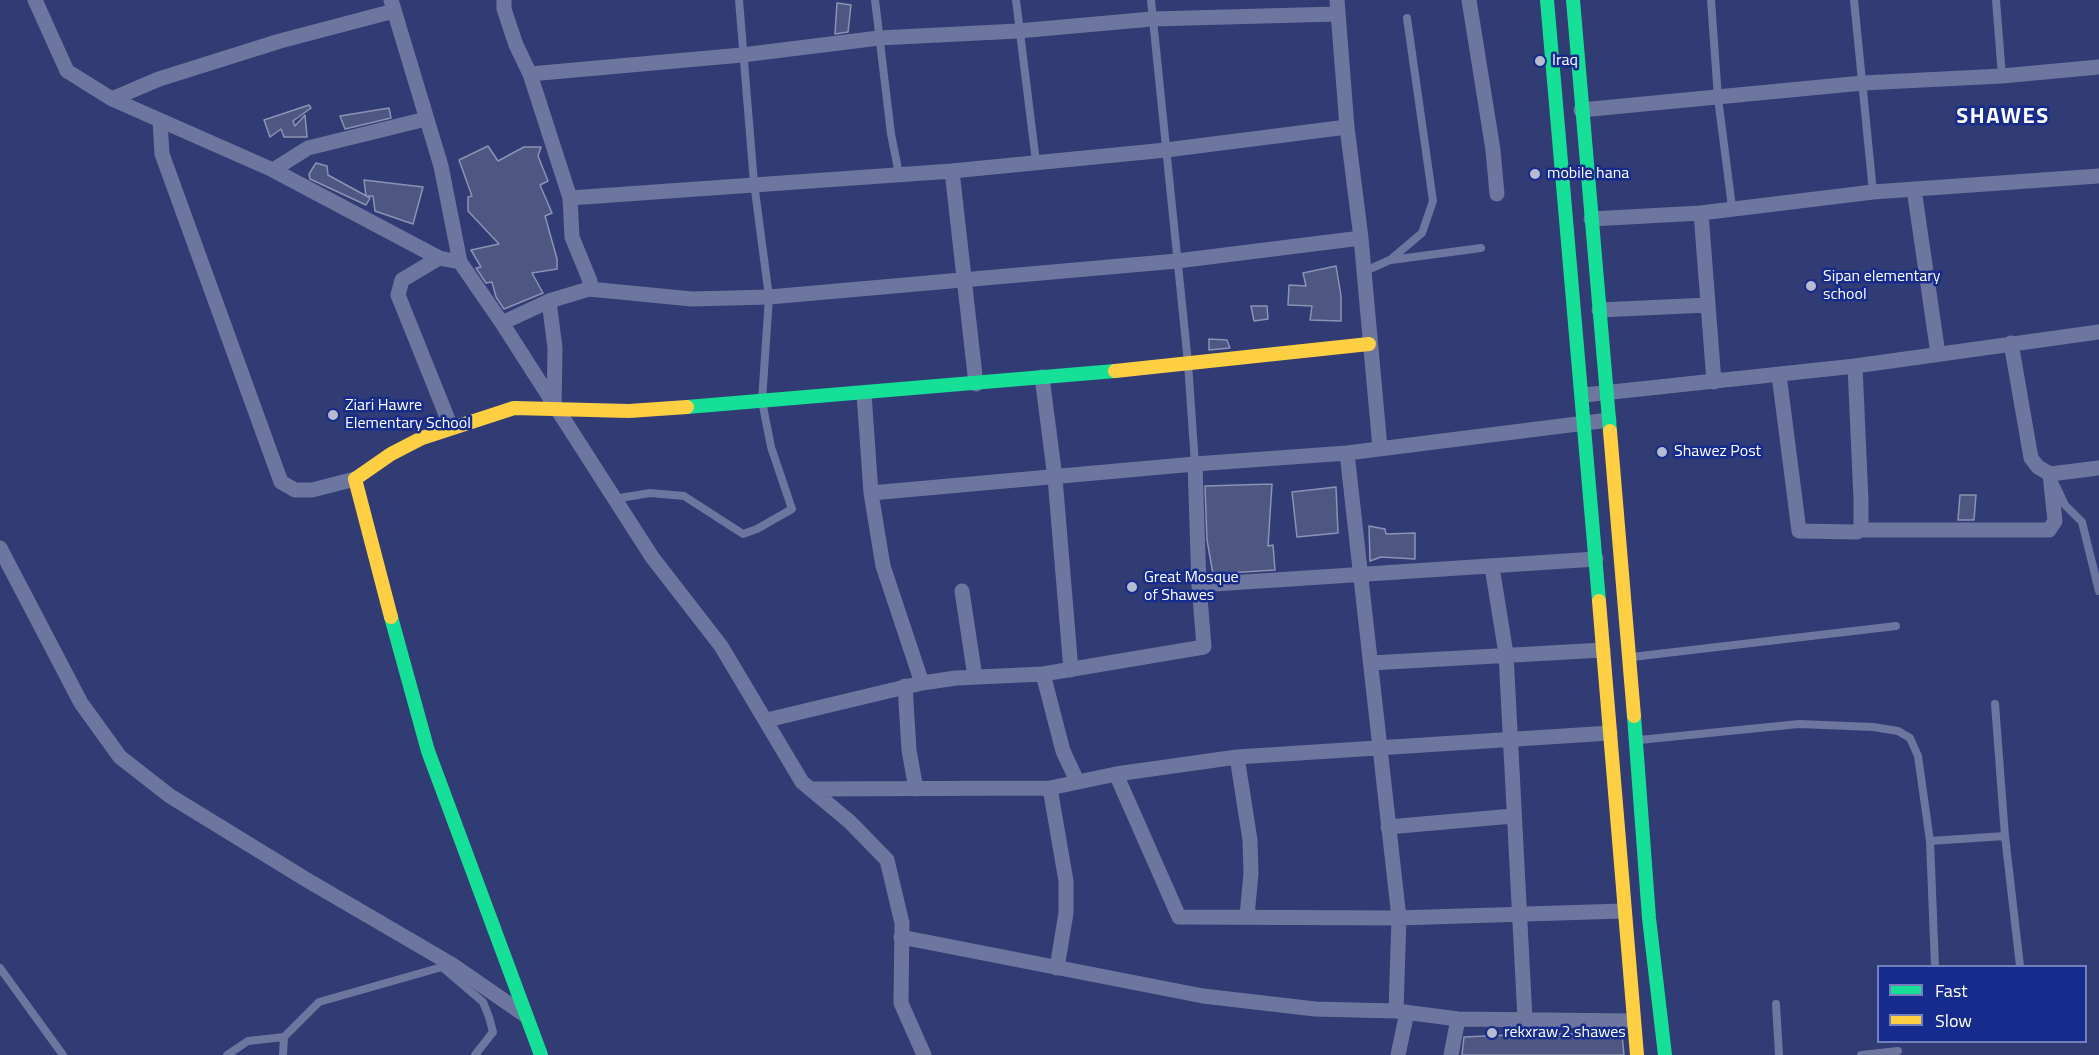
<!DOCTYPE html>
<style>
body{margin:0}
#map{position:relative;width:2099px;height:1055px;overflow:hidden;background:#303c73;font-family:"Titillium Web",sans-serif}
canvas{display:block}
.legend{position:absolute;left:1877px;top:965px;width:210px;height:78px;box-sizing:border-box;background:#152b8e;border:2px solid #7380bb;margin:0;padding:8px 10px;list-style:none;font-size:18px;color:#fff}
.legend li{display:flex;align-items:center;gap:12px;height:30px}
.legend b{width:30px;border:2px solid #7380bb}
</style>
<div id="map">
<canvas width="2099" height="1055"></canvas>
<ul class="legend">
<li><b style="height:8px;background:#16e098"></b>Fast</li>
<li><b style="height:8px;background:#ffcf43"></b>Slow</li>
</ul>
</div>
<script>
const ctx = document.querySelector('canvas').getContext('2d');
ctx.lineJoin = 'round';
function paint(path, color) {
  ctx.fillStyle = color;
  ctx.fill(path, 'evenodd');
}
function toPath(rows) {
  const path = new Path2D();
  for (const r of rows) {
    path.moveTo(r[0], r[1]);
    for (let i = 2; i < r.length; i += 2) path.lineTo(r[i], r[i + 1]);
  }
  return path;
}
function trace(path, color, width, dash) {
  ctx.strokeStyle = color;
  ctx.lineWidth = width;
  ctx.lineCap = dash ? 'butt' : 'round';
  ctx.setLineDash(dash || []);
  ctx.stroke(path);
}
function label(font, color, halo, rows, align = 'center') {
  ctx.font = font + ' "Titillium Web",sans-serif';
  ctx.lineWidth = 5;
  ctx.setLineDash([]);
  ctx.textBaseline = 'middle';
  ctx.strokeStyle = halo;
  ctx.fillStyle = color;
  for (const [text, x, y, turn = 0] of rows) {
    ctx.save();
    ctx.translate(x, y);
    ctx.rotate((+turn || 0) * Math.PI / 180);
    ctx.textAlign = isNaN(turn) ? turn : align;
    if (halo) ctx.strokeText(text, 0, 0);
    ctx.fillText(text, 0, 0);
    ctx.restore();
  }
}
const building = toPath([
 [837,3,851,5,848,32,835,34,837,3],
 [309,105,311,108,293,121,295,126,305,115,307,137,284,137,281,129,270,137,264,120,309,105],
 [389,108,391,118,345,129,340,116,389,108],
 [488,146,498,161,524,147,541,147,538,156,548,181,540,185,552,213,545,216,557,259,557,269,532,273,543,293,504,309,496,297,492,282,486,283,476,268,481,267,471,250,499,244,468,211,468,197,472,196,459,160,488,146],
 [316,163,327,166,328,175,370,198,366,205,310,179,309,174,316,163],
 [364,180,423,187,413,224,375,211,373,196,366,196,364,180],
 [1336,266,1341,296,1341,321,1310,320,1312,306,1288,305,1289,285,1306,286,1303,273,1336,266],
 [1251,306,1267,306,1268,319,1254,321,1251,306],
 [1209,339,1227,340,1230,348,1209,350,1209,339],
 [1272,484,1268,546,1273,545,1275,570,1213,574,1207,540,1205,486,1272,484],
 [1336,487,1338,533,1297,537,1292,492,1336,487],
 [1960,495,1976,495,1974,520,1958,520,1960,495],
 [1369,526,1385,529,1386,534,1415,533,1415,559,1381,557,1370,561,1369,526],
 [1530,1034,1622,1034,1624,1055,1462,1055,1464,1037,1530,1034]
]);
paint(building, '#4d5782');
trace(building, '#8c93b4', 1.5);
trace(toPath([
 [875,0,891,134,899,174],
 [1016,0,1036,162],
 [1151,0,1188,363,1195,464],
 [1711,0,1718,98,1732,207],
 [1854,0,1873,192],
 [1996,0,2002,76],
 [1391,260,1481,248],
 [1363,272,1390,260,1422,233,1433,201,1407,18],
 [2056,486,2065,505,2082,522,2099,591],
 [614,499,650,493,684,496,743,534,757,529,792,509,771,447,762,401,769,297,754,183,739,0],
 [1632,657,1896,626],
 [1995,704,2005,836],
 [1639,740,1799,724,1873,727,1898,731,1910,738,1918,756,1930,841,1935,966],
 [1930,841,2005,836,2020,966],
 [442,967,483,1002,489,1017,493,1032,475,1055],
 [0,968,63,1055],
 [1776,1004,1779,1055],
 [227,1055,248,1041,284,1037],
 [283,1055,284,1037,319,1002,449,965],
 [1861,1055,1898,1051]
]), '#6c769e', 8);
trace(toPath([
 [35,0,67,71,112,99,273,170,439,258,460,262],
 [391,0,441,166,460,262,502,323,549,301],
 [504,0,504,9,516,45,530,74,570,198,572,237,590,281,589,289,549,301,555,348,554,409],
 [1337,0,1347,127,1361,238,1380,448],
 [1469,0,1493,150,1497,194],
 [530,74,742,55,879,38,1018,31,1152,19,1338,14],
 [112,99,159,79,280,41,394,11],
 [1581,110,1863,83,2002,76,2099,67],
 [160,121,162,154,281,482,295,490,312,490,355,479],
 [273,170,308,148,426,119],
 [952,171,976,384],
 [1914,189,1938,354],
 [570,198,952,171,1166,150,1347,127],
 [1701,213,1714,382],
 [1591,219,1701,213,1873,192,2099,176],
 [439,258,402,280,398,295,451,427],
 [589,289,692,299,769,297,1177,261,1361,238],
 [1599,310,1708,305],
 [502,323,652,557,721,646,802,782,850,822,887,860,902,923,901,1003,924,1055],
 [2011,343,2031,458,2038,467,2050,474,2099,468],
 [1779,375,1799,531,1857,532,1861,527,1861,500,1855,366],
 [1042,377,1055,478,1071,670],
 [864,394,871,493,883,566,922,683],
 [1584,395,1855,366,2099,332],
 [1347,453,1399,918,1396,1011],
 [871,493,1195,464,1347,453,1609,420],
 [1860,530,2049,530,2055,521,2050,474],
 [0,548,81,703,120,757,170,796,307,880,451,964,525,1015],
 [1492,567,1506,654,1525,1019],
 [1199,585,1596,559],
 [962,591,975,677],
 [1371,663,1603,650],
 [1043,674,1063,751,1077,781],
 [905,686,909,750,916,789],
 [767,720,922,683,956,678,1043,674,1204,647,1199,585,1195,464],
 [1237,757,1250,840,1251,873,1247,916],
 [1116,774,1179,917,1399,918,1623,911],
 [1050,788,1066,881,1066,913,1057,968],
 [810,789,1050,788,1116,774,1237,757,1610,733],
 [1388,827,1513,816],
 [901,937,1203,996,1315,1009,1396,1011,1458,1019,1632,1021],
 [1398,1055,1407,1012],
 [1451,1055,1458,1019]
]), '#6c769e', 15);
trace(toPath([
 [1547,0,1599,601],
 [1573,0,1610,431],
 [687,407,1115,371],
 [391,617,428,751,541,1055],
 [1634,716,1649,918,1665,1055]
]), '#16e098', 14);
trace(toPath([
 [1115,371,1369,344],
 [1610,431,1634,716],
 [1599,601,1637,1055],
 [391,617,355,479,391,454,422,438,514,408,629,411,687,407]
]), '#ffcf43', 14);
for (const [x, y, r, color] of [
 [1540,61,6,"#b7bbce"],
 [1535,174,6,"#b7bbce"],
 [1811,286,6,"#b7bbce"],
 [333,415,6,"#b7bbce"],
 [1662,452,6,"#b7bbce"],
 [1132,587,6,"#b7bbce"],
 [1492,1033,6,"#b7bbce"]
]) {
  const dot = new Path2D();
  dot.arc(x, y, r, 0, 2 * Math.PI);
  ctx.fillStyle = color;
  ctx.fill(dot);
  trace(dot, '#152b8e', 2);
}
label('16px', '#fff', '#152b8e', [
 ["Iraq",1552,61],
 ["mobile hana",1547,174],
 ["Sipan elementary",1823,277],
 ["school",1823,295],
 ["Ziari Hawre",345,406],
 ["Elementary School",345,424],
 ["Shawez Post",1674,452],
 ["Great Mosque",1144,578],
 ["of Shawes",1144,596],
 ["rekxraw 2 shawes",1504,1033]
], 'left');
ctx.letterSpacing = '1.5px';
label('bold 22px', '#fff', '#152b8e', [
 ["SHAWES",2003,118]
]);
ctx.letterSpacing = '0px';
</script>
